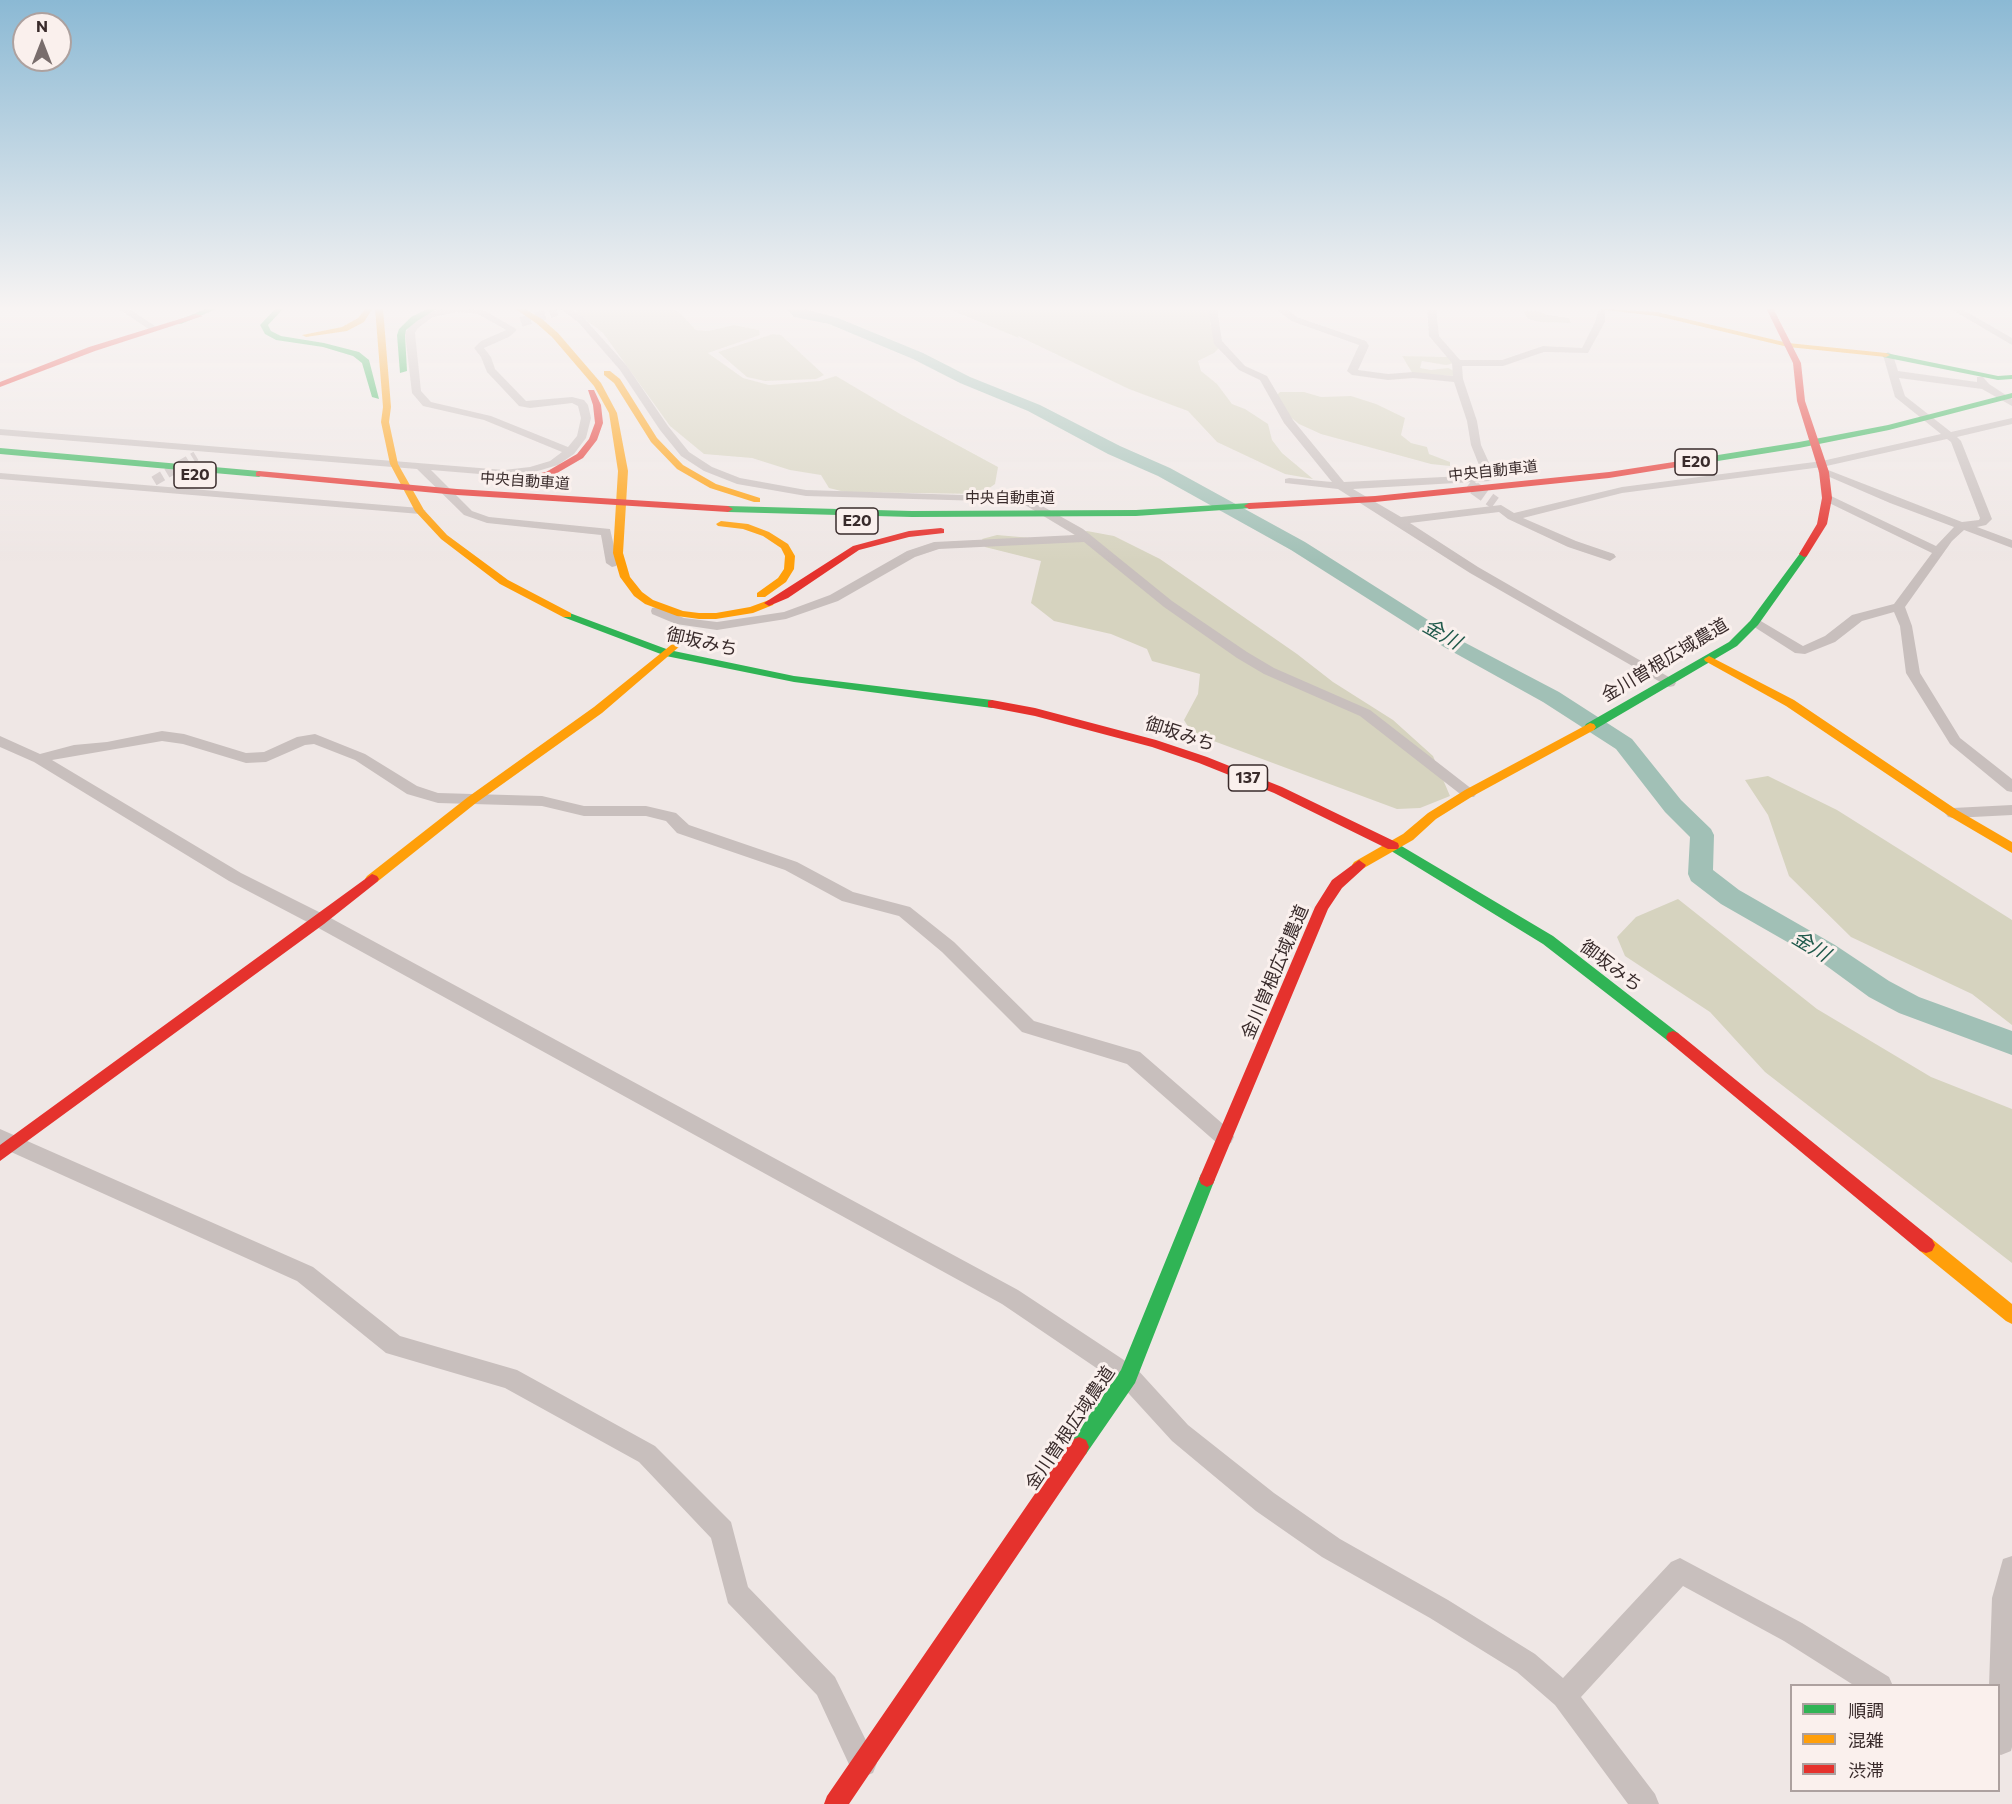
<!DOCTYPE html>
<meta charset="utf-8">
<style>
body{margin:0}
#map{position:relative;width:2012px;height:1804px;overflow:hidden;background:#efe7e5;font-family:Commissioner,"Noto Sans JP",sans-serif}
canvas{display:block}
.legend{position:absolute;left:1790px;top:1684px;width:210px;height:108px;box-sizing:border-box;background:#faf0ed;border:2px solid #ada19f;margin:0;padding:8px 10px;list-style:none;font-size:18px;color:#392b2b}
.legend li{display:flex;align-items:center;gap:12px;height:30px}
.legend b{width:30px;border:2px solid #ada19f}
.north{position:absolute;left:12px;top:12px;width:60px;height:60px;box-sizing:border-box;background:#faf0ed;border:2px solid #ada19f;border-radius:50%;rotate:0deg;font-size:16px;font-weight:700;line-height:24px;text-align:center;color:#392b2b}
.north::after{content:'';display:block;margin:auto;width:21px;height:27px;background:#796d6c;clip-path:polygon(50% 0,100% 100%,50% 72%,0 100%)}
</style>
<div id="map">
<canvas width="2012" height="1804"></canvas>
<ul class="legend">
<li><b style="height:8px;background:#30b455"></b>順調</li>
<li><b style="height:8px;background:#ff9f0a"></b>混雑</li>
<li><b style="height:8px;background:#e5322d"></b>渋滞</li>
</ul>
<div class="north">N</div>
</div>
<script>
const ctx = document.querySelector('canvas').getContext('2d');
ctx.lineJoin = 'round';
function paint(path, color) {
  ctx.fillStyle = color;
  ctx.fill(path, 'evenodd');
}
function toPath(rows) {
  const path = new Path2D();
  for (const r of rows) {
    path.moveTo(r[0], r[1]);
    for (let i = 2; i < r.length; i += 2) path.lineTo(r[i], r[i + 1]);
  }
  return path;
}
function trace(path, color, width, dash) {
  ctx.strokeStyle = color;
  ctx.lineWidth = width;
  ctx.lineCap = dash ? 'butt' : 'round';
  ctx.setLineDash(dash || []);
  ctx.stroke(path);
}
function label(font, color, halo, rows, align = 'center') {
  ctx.font = font + ' Commissioner,"Noto Sans JP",sans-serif';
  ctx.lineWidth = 6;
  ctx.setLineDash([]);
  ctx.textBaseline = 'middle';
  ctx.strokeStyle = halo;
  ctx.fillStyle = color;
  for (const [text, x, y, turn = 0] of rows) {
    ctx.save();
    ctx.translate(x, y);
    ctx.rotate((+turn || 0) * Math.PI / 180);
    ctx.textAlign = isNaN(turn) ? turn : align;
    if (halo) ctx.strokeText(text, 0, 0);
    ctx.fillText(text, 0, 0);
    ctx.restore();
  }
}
paint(toPath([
 [575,308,672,308,682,315,696,330,708,331,734,325,759,330,760,335,708,353,743,378,769,385,820,381,836,376,902,415,998,467,995,484,981,494,845,492,829,488,821,475,790,470,752,458,704,454,670,426,603,333,577,313],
 [946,308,1213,308,1216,315,1210,323,1219,348,1214,353,1198,361,1201,371,1217,384,1232,404,1245,409,1268,424,1272,440,1282,453,1313,479,1285,474,1217,442,1188,411,1129,389,1018,336,1019,338],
 [1523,311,1539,311,1547,315,1569,318,1571,323,1540,322,1528,319],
 [773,334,781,335,824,375,816,379,765,381,747,377,718,352],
 [1402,356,1449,357,1454,363,1446,365,1422,361,1420,368,1431,370,1448,368,1454,371,1455,376,1413,374],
 [1280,392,1304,392,1321,397,1351,396,1376,404,1405,418,1401,435,1411,443,1427,447,1429,454,1450,462,1450,466,1431,464,1321,434,1299,424,1288,415,1277,395],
 [1087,531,1114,536,1160,559,1297,654,1333,682,1393,720,1433,756,1450,796,1420,808,1397,809,1192,733,1184,720,1198,694,1200,674,1152,661,1147,649,1111,634,1054,621,1031,603,1041,561,985,547,982,539,997,535,1055,540],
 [1768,776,1837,810,2012,920,2012,1025,1972,994,1851,937,1789,876,1768,815,1745,780],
 [1678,899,1817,1009,1931,1077,2012,1109,2012,1263,1765,1072,1710,1012,1625,956,1617,937,1636,917]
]), '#d6d3bf');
paint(toPath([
 [786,308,801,308,838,318,923,353,970,377,1040,405,1120,446,1170,468,1305,542,1458,639,1559,692,1632,739,1681,800,1711,829,1714,835,1713,870,1739,890,1835,945,1889,981,1919,997,2012,1031,2012,1055,1899,1013,1869,997,1817,959,1721,904,1691,881,1688,874,1690,837,1665,812,1616,749,1543,702,1444,647,1291,550,1158,476,1108,454,1028,411,960,383,913,359,829,324,794,317,786,308]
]), '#a1c0b6');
trace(toPath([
 [521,322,557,311],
 [154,481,196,456],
 [1469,484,1476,489]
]), '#cbc1c0', 10, [10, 5]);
trace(toPath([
 [1474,488,1495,503]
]), '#cbc1c0', 13, [13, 6]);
paint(toPath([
 [117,308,128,308,158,328,150,330,117,308],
 [447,308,483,310,515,328,517,330,509,337,484,348,491,357,495,369,526,401,572,397,584,400,588,405,591,418,586,438,574,454,558,465,531,473,504,476,431,470,472,511,489,517,610,529,618,563,616,566,612,567,606,563,601,535,487,523,464,515,417,469,0,435,0,429,504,470,530,467,550,461,562,452,484,420,423,406,412,393,405,333,411,324,427,313,447,308],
 [457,312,478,314,506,330,481,341,474,348,481,357,487,372,519,406,530,408,572,403,578,406,581,418,577,436,568,447,491,416,431,402,421,391,415,333,418,328,433,317,457,312],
 [559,308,570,308,584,318,627,366,668,426,689,452,712,467,740,478,806,490,1026,497,1083,529,1172,601,1247,652,1274,668,1370,710,1477,793,1474,797,1464,797,1360,716,1264,674,1237,658,1164,607,1084,542,939,549,915,557,838,601,786,619,717,630,676,624,652,614,651,611,652,608,657,607,684,618,717,622,784,612,830,595,907,551,934,542,1075,535,1020,502,806,496,737,484,704,471,681,456,660,430,620,370,578,322,559,308],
 [1208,308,1217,308,1222,341,1245,366,1267,376,1293,420,1344,482,1483,475,1471,445,1467,421,1454,382,1413,378,1388,380,1352,375,1347,371,1359,345,1291,321,1275,308,1285,308,1297,317,1366,341,1369,346,1358,370,1388,374,1413,372,1453,376,1452,363,1429,336,1427,308,1436,308,1439,336,1460,360,1502,360,1543,346,1582,348,1595,322,1598,311,1605,309,1605,322,1588,353,1544,352,1503,366,1462,366,1463,379,1477,421,1481,445,1496,478,1490,481,1353,489,1401,517,1501,505,1514,513,1622,487,1822,461,1941,434,1895,397,1883,355,1888,352,1893,355,1898,371,1977,382,1977,377,1983,377,1989,384,2012,399,2012,406,1982,389,1899,378,1905,396,1951,432,2012,418,2012,424,1957,437,1961,441,1992,519,1986,525,1977,527,2012,540,2012,548,1964,530,1952,541,1905,607,1912,626,1920,673,1960,738,2012,779,2012,792,2007,791,1950,744,1906,673,1900,626,1894,612,1862,621,1835,642,1805,654,1795,653,1748,623,1754,619,1759,620,1803,646,1825,636,1852,615,1894,604,1932,553,1823,500,1823,496,1831,496,1936,546,1954,527,1890,503,1818,472,1820,470,1828,470,1962,522,1979,520,1980,518,1951,442,1947,439,1822,467,1622,493,1523,518,1576,541,1614,554,1616,557,1610,561,1568,547,1508,519,1499,512,1410,523,1478,567,1674,680,1676,683,1674,686,1669,687,1470,573,1338,489,1285,483,1285,479,1289,478,1332,482,1284,423,1260,380,1239,370,1214,344,1208,308],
 [1949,308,1960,308,2012,338,2012,345,1949,308],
 [0,473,420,508,426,511,420,514,0,479,0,473],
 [162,731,184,734,246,753,264,752,297,737,315,734,365,754,417,786,438,793,542,796,584,806,646,806,676,813,689,825,797,862,853,892,910,907,954,942,1034,1021,1140,1052,1231,1131,1234,1137,1231,1143,1224,1146,1217,1143,1127,1064,1022,1032,942,952,899,916,842,901,785,870,677,833,666,821,646,816,584,816,542,806,438,803,407,794,355,760,314,744,305,745,266,762,246,763,183,744,162,741,52,760,241,873,325,915,1018,1290,1136,1368,1188,1425,1274,1493,1340,1539,1448,1600,1535,1654,1563,1678,1671,1562,1680,1558,1802,1623,1889,1677,1893,1686,1855,1686,1784,1641,1683,1586,1581,1697,1655,1794,1659,1804,1628,1804,1555,1705,1517,1672,1430,1618,1322,1557,1256,1511,1172,1441,1120,1384,1002,1304,313,925,229,881,34,762,0,747,0,736,40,754,74,745,107,742,162,731],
 [2012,805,2012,815,1953,818,1948,817,1945,813,1948,809,1953,808,2012,805],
 [0,1129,313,1267,400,1336,517,1370,655,1446,731,1522,748,1587,835,1677,877,1763,873,1773,863,1777,853,1773,817,1695,728,1603,711,1538,639,1462,505,1388,386,1353,297,1281,0,1147,0,1129],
 [2012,1556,2012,1747,2011,1751,2001,1755,1998,1754,1998,1686,1989,1686,1992,1598,2003,1559,2012,1556]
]), '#c8bfbd');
paint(toPath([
 [208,308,219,308,181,324,174,322,208,308],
 [276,308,284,308,268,325,271,331,281,336,324,343,359,352,369,360,379,399,372,397,362,363,353,356,323,347,276,340,265,334,260,325,276,308],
 [429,308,438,308,417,321,406,330,405,335,407,371,400,373,397,335,399,329,411,317,429,308],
 [1886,353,1998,376,2012,375,2012,379,1998,380,1883,357,1882,355,1886,353],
 [2012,393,2012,398,1889,430,1799,448,1693,465,1689,462,1693,459,1799,442,1888,425,2012,393],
 [0,448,259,471,264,474,259,477,0,454,0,448],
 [1249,503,1254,506,1252,508,1136,516,912,517,728,512,723,509,728,506,912,511,1136,510,1249,503],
 [1804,551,1807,552,1807,556,1758,625,1737,646,1594,730,1586,730,1584,727,1586,724,1729,642,1750,621,1801,552,1804,551],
 [567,612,669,650,794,676,992,700,998,704,992,708,794,682,666,656,563,617,563,613,567,612],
 [1393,841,1553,936,1678,1033,1680,1037,1678,1041,1673,1043,1668,1041,1543,944,1388,849,1387,846,1393,841],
 [1207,1171,1213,1174,1215,1179,1135,1383,1086,1454,1079,1457,1072,1454,1069,1447,1072,1440,1121,1370,1199,1179,1201,1174,1207,1171]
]), '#30b455');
paint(toPath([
 [366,308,373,308,364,322,347,331,306,337,302,335,342,327,358,318,366,308],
 [375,308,383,308,391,407,389,422,398,464,424,510,447,535,508,580,571,613,571,617,563,617,500,584,441,539,415,511,390,464,381,422,383,407,375,308],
 [514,308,523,308,542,319,558,333,601,383,617,413,628,471,623,553,630,577,642,592,653,600,683,611,699,613,716,613,750,607,769,600,774,603,773,605,753,613,716,619,699,619,677,616,645,604,634,596,620,577,613,553,618,471,609,413,594,386,552,337,536,323,514,308],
 [1589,308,1657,312,1788,343,1886,353,1890,355,1886,357,1788,347,1657,316,1589,308],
 [604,371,610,371,620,379,657,438,683,465,716,484,760,498,760,502,754,502,710,488,677,469,651,442,614,383,604,375,604,371],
 [721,521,748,524,769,532,788,544,795,556,794,569,786,582,765,597,757,597,757,593,778,578,784,569,785,556,781,548,763,536,743,529,718,526,716,524,721,521],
 [676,641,680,642,680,646,602,713,476,803,377,882,367,882,365,879,367,876,468,797,594,707,676,641],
 [1709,656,1794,700,1957,810,2012,842,2012,853,1949,816,1786,706,1705,661,1704,659,1709,656],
 [1590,723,1594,724,1596,727,1594,730,1473,796,1436,819,1413,840,1364,868,1354,868,1352,865,1354,862,1403,834,1428,813,1465,790,1590,723],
 [1926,1237,1932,1239,2012,1304,2012,1324,2006,1321,1920,1251,1917,1245,1920,1239,1926,1237]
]), '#ff9f0a');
paint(toPath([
 [1766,308,1773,308,1801,363,1805,401,1829,472,1832,498,1827,524,1807,556,1804,557,1799,554,1817,524,1822,498,1819,472,1797,401,1793,363,1766,308],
 [196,314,203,316,95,351,0,387,0,382,89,347,196,314],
 [588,390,594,390,601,405,603,423,597,440,583,458,552,476,496,486,496,482,546,472,577,454,589,439,595,423,593,405,588,390],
 [1693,459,1697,462,1696,464,1609,478,1375,502,1249,509,1244,506,1249,503,1375,496,1609,472,1693,459],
 [259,471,457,489,728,506,733,509,728,512,457,495,256,476,256,472,259,471],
 [941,528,944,529,944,533,909,537,859,550,788,598,769,606,764,603,853,546,909,531,941,528],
 [992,700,1035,708,1156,740,1207,757,1282,787,1398,843,1399,846,1398,849,1388,849,1274,793,1199,763,1152,747,1035,716,988,707,988,701,992,700],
 [1359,860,1366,865,1364,868,1342,888,1328,909,1213,1184,1207,1187,1201,1184,1199,1179,1315,907,1332,880,1359,860],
 [372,874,377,876,379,879,377,882,324,924,0,1161,0,1145,372,874],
 [1673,1031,1678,1033,1932,1239,1935,1245,1932,1251,1926,1253,1920,1251,1668,1041,1666,1037,1668,1033,1673,1031],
 [1079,1437,1086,1440,1089,1447,1086,1454,849,1804,824,1804,827,1796,1072,1440,1079,1437]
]), '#e5322d');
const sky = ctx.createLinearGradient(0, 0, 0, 561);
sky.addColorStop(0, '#8bb9d4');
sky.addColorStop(0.55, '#f8f4f3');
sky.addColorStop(1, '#f8f4f300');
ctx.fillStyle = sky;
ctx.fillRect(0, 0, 2012, 561);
label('15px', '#392b2b', '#faf0ed', [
 ["中央自動車道",1493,471,-6],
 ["中央自動車道",525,481,4],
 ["中央自動車道",1010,498]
]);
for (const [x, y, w] of [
 [1696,462,42],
 [195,475,42],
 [857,521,42],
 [1248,778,39]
]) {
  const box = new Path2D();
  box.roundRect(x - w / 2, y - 13, w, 26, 4.5);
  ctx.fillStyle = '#faf0ed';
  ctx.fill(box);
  trace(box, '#392b2b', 1.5);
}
label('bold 16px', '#392b2b', null, [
 ["E20",1696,462],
 ["E20",195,475],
 ["E20",857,521],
 ["137",1248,778]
]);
label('18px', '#392b2b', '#faf0ed', [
 ["御坂みち",702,642,13],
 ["金川曽根広域農道",1665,660,-31],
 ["御坂みち",1180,734,18],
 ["御坂みち",1611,966,37],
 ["金川曽根広域農道",1275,972,-67],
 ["金川曽根広域農道",1070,1428,-56]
]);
label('italic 20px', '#215a4c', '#faf0ed', [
 ["金川",1442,634,30],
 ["金川",1811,946,31]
]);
</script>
